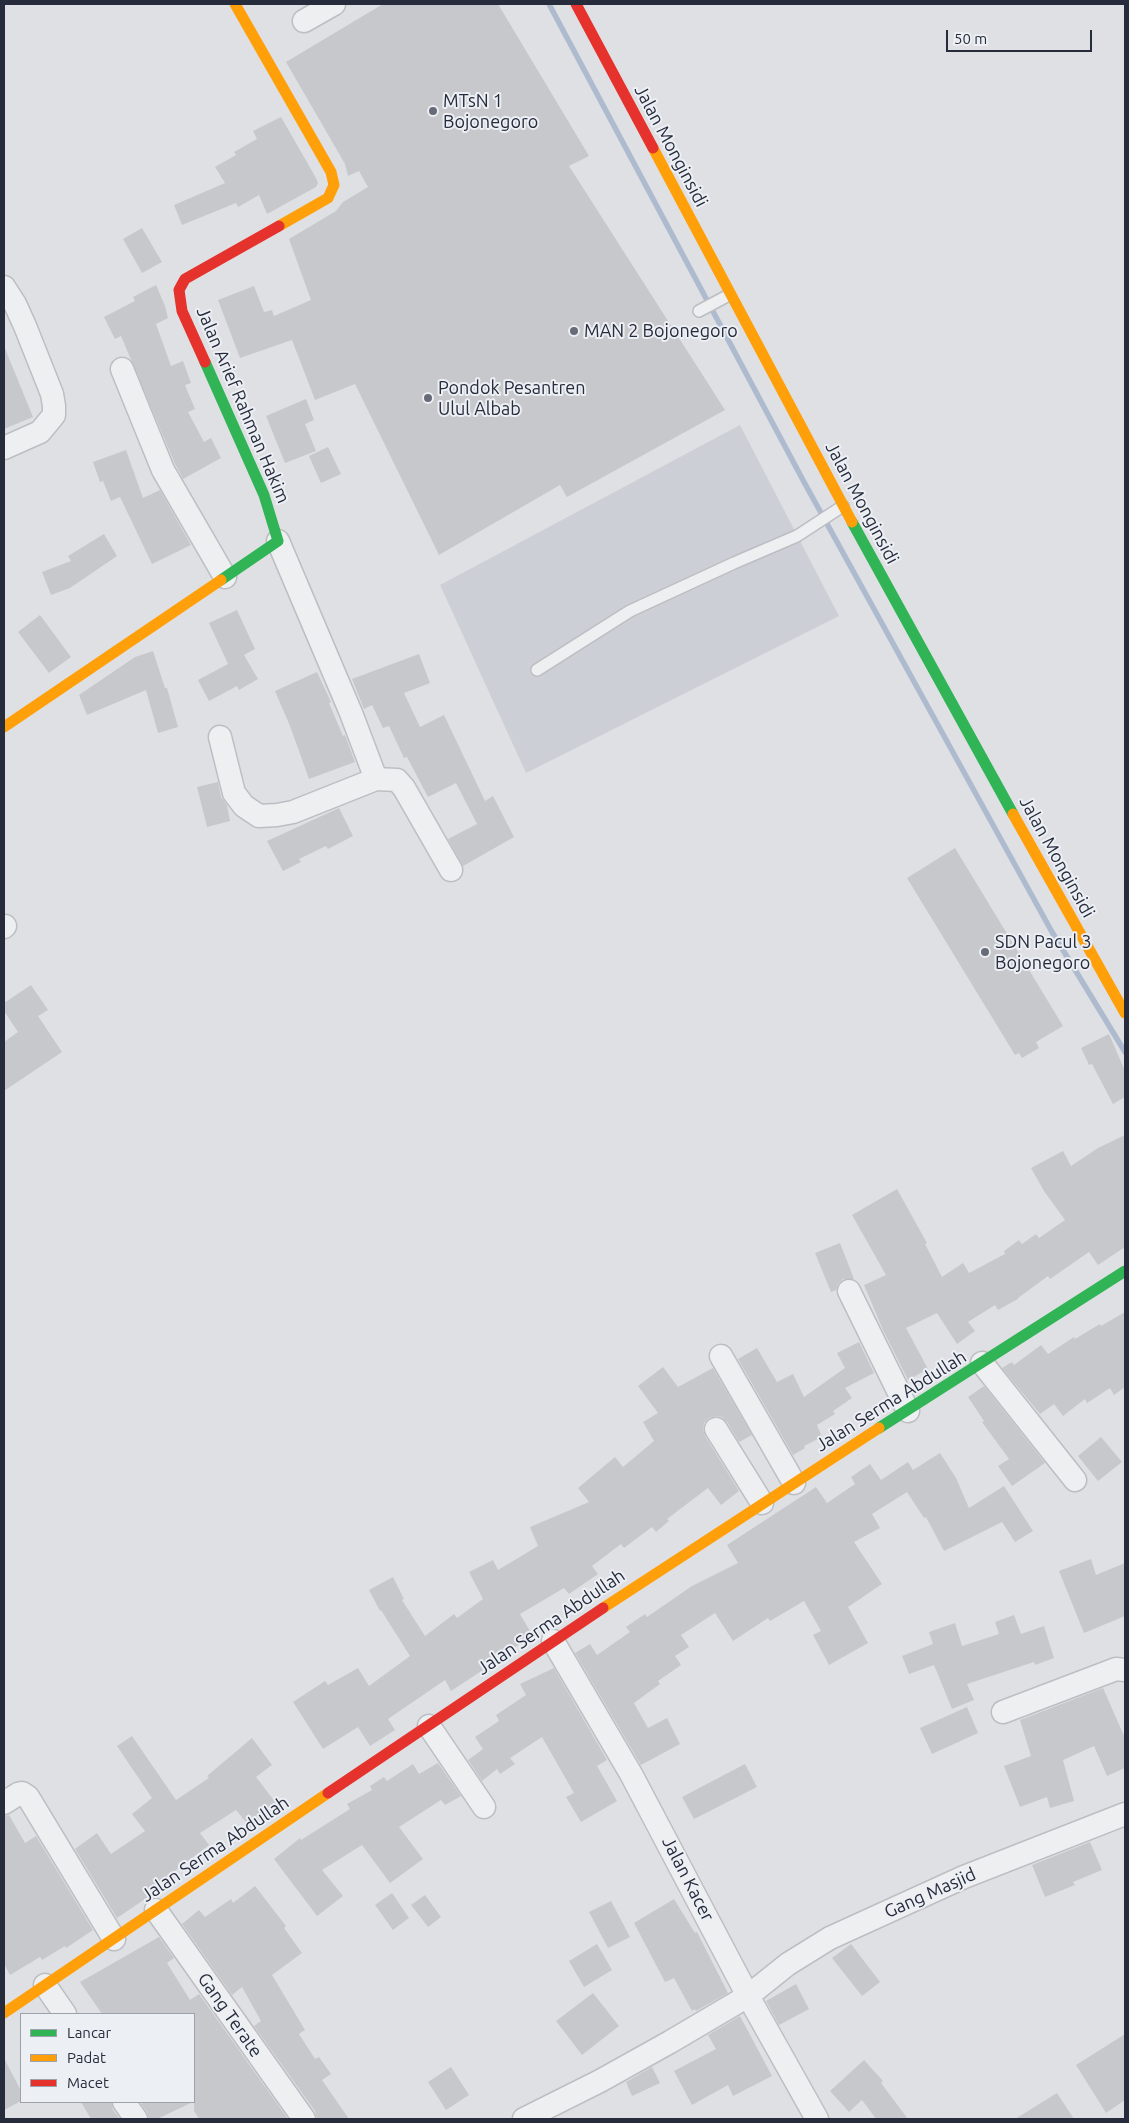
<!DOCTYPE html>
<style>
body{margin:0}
#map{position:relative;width:1129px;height:2123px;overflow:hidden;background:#dfe0e4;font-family:Ubuntu,sans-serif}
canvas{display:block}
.frame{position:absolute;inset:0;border:5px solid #272c3c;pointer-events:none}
.legend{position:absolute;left:20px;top:2013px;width:175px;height:90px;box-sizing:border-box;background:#eceff4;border:1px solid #9da1aa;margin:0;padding:6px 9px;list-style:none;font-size:15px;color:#272c3c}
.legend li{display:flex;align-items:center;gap:10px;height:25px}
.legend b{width:25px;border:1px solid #9da1aa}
.scale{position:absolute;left:946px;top:30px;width:146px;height:22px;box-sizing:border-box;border:2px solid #272c3c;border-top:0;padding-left:6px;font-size:15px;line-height:18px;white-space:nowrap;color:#272c3c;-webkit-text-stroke:4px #eceff4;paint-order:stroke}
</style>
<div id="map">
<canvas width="1129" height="2123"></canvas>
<div class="frame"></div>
<ul class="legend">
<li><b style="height:6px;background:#30b455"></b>Lancar</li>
<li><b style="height:6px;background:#ff9f0a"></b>Padat</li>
<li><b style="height:6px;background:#e5322d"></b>Macet</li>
</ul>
<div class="scale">50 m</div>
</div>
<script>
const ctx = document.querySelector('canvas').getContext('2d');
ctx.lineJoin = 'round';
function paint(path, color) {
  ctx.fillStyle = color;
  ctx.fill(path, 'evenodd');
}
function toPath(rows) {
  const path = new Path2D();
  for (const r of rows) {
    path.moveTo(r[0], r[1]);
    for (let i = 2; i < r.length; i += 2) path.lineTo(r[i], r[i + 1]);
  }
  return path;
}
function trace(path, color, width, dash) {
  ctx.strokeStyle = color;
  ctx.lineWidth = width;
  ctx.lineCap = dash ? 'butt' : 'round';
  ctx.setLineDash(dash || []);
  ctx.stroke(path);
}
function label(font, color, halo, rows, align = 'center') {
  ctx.font = font + ' Ubuntu,sans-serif';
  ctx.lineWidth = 4;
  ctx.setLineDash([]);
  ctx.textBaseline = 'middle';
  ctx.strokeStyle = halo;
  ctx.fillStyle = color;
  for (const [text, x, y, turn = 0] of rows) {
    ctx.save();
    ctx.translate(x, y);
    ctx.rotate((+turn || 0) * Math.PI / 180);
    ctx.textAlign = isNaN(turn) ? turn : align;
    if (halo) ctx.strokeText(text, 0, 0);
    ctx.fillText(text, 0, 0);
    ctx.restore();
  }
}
paint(toPath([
 [740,425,839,616,526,773,440,585]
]), '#cdcfd7');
trace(toPath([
 [549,4,804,482,1052,932,1125,1052]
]), '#aebace', 5.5);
paint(toPath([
 [383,4,498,4,589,156,569,166,725,410,567,497,560,485,439,555,355,384,315,400,292,340,240,358,218,300,254,286,264,312,272,310,274,316,311,300,289,239,336,211,343,202,368,187,359,171,348,176,345,164,286,62],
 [281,117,316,178,318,183,316,187,267,214,259,195,238,207,236,203,182,225,174,205,225,183,215,167,236,155,234,152,257,139,253,131],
 [142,228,162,262,142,273,123,239],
 [156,285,165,306,168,318,156,324,171,366,183,361,191,383,185,385,195,409,188,412,204,442,211,438,221,458,183,479,175,464,121,336,115,339,104,317,135,301,133,297],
 [4,346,33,417,4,429],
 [306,399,314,420,305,424,316,451,285,463,266,416],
 [328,447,341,474,321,483,309,456],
 [126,450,143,498,160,490,191,545,152,564,120,497,111,501,103,481,100,482,93,462],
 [104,534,117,556,70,588,51,595,42,572,71,561,68,556],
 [237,610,255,649,244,655,258,679,239,690,237,686,209,701,198,680,228,664,209,623],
 [40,615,71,657,49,673,18,632],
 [153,651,165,688,167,688,178,727,158,733,146,690,87,715,79,695,135,657],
 [419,654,430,683,404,693,420,727,444,715,485,801,493,796,514,837,463,866,448,839,477,824,456,783,428,797,407,757,404,758,389,726,383,728,372,705,364,709,352,679],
 [317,672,331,702,329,703,343,736,345,735,355,762,309,779,290,726,275,691],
 [218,782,221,797,227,805,230,821,207,827,197,787],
 [339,808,353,836,328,849,326,846,299,859,301,862,283,871,267,841],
 [955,848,1063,1026,1036,1042,1039,1048,1022,1058,1019,1053,1015,1055,907,878],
 [31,985,48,1010,38,1016,62,1052,4,1091,4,1042,18,1032,4,1011,4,1003],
 [1109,1034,1125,1071,1125,1097,1113,1104,1092,1064,1089,1065,1081,1048],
 [1125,1135,1125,1247,1098,1265,1089,1252,1050,1279,1048,1276,1018,1298,1018,1299,998,1310,995,1305,968,1322,975,1331,957,1344,937,1313,906,1328,928,1369,908,1380,883,1330,864,1285,886,1275,852,1215,897,1189,927,1243,925,1244,942,1277,963,1263,969,1273,1005,1254,1004,1251,1019,1240,1022,1244,1036,1234,1039,1238,1065,1220,1044,1191,1031,1168,1063,1151,1071,1166,1098,1148],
 [840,1243,854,1279,843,1279,838,1284,836,1290,831,1292,815,1253],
 [1125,1312,1125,1387,1114,1395,1110,1388,1087,1403,1085,1399,1063,1416,1054,1404,1040,1414,1002,1368,1012,1362,1014,1365,1041,1345,1048,1354,1074,1337,1075,1339,1100,1324,1101,1326],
 [859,1342,874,1373,845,1388,852,1398,833,1411,835,1414,817,1425,822,1437,804,1446,805,1448,793,1455,738,1359,757,1348,777,1382,793,1374,804,1397,845,1368,837,1353],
 [663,1367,678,1387,713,1368,752,1435,739,1442,727,1422,722,1417,716,1416,709,1418,704,1423,703,1429,705,1436,739,1491,721,1505,708,1488,667,1519,669,1521,656,1532,652,1527,624,1548,621,1544,592,1566,598,1574,569,1594,564,1588,520,1614,533,1636,490,1662,492,1664,451,1691,445,1680,388,1719,395,1730,370,1746,358,1727,323,1749,293,1702,325,1681,328,1685,358,1668,369,1686,410,1656,381,1610,380,1611,369,1590,393,1577,404,1599,402,1600,425,1636,454,1614,457,1618,483,1599,469,1572,493,1560,498,1570,538,1546,530,1527,589,1502,578,1488,615,1457,623,1467,654,1441,643,1422,658,1413,638,1386],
 [984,1386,1045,1463,1012,1486,998,1466,1009,1459,982,1422,984,1421,968,1397],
 [1101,1437,1122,1462,1098,1481,1078,1456],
 [940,1453,956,1478,969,1508,1004,1486,1033,1531,1015,1542,1002,1522,944,1551,926,1517,924,1518,907,1492,872,1514,880,1528,854,1542,882,1584,848,1607,868,1643,829,1665,813,1635,821,1631,804,1601,770,1621,768,1618,733,1641,715,1613,681,1635,689,1647,675,1656,681,1665,658,1681,660,1684,634,1703,648,1728,667,1718,680,1744,641,1765,575,1653,590,1644,597,1655,630,1632,626,1627,645,1614,647,1617,692,1586,738,1563,727,1545,816,1487,827,1503,855,1484,851,1477,870,1464,881,1480,908,1462,913,1470],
 [1091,1559,1096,1575,1125,1563,1125,1616,1084,1633,1059,1571],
 [1014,1615,1021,1634,1044,1626,1054,1658,1035,1665,1034,1662,967,1684,974,1700,952,1709,934,1665,909,1674,902,1656,933,1644,929,1632,955,1623,962,1646,999,1634,995,1622],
 [554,1668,607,1760,597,1766,617,1801,581,1822,566,1797,574,1793,542,1737,510,1758,515,1764,500,1774,497,1769,482,1781,468,1760,483,1749,475,1737,499,1721,496,1715,526,1695,520,1684],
 [1103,1688,1125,1738,1125,1768,1107,1776,1094,1746,1063,1760,1074,1801,1050,1808,1047,1797,1020,1807,1004,1766,1031,1756,1020,1720],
 [967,1707,978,1733,932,1754,920,1728],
 [132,1736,176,1800,209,1778,207,1776,252,1738,272,1765,256,1777,279,1807,250,1827,236,1810,200,1833,209,1845,172,1873,176,1878,117,1918,75,1849,97,1833,111,1854,145,1831,132,1814,152,1798,117,1746],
 [438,1763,461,1796,445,1805,441,1800,399,1827,423,1859,390,1883,362,1845,322,1870,343,1896,317,1916,274,1859,300,1838,301,1840,350,1809,347,1804,372,1790,370,1786,384,1777,387,1781,413,1764,419,1774],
 [745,1764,757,1787,694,1819,682,1797],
 [9,1815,25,1843,36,1836,93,1930,66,1948,65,1946,42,1960,40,1957,10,1975,4,1964,4,1816],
 [1090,1842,1102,1870,1073,1882,1075,1885,1045,1897,1032,1865],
 [255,1886,286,1926,284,1928,302,1953,272,1975,305,2030,299,2034,315,2059,319,2057,331,2074,322,2080,349,2119,317,2119,315,2111,254,2026,261,2021,242,1987,232,1995,182,1924,199,1910,205,1917,231,1899,233,1903],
 [392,1893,409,1918,393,1930,375,1905],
 [425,1895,441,1917,428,1927,411,1905],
 [674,1899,695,1933,697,1932,728,1993,696,2011,695,2009,692,2011,674,1978,665,1982,634,1923],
 [611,1901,630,1937,608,1948,589,1912],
 [159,1937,174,1958,167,1963,190,2000,199,1994,288,2119,199,2119,194,2111,194,2014,102,2014,80,1982],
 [597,1944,612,1970,584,1987,569,1961],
 [851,1944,880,1982,862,1996,832,1958],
 [796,1984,809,2009,779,2025,766,2001],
 [593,1993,619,2026,582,2055,556,2021],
 [740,2016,772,2076,733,2096,728,2085,692,2105,674,2071,716,2049,708,2035],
 [1125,2034,1125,2100,1106,2113,1076,2065],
 [4,2058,21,2091,21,2101,4,2110],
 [864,2060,883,2081,881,2083,908,2119,876,2119,862,2100,849,2112,830,2091],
 [451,2067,469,2095,446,2110,428,2082],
 [652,2067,660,2083,632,2096,626,2082],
 [1057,2093,1074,2119,1015,2119],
 [81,2102,111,2102,113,2110,120,2119,91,2119],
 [145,2102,193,2102,157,2119,149,2119,147,2112,141,2104]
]), '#c7c8cc');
const lane = toPath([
 [699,311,729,295],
 [537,670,630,611,734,563,797,536,843,506]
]);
const street = toPath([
 [304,21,334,4],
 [4,287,15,304,25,326,52,394,54,406,54,415,40,432,4,448],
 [122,369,163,470,225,577],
 [278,541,351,713,376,779],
 [220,737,234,793,244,806,259,816,277,815,293,812,376,779,397,780,404,788,451,870],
 [4,927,5,926],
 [849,1291,908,1411],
 [721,1356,794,1483],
 [982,1363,1075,1480],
 [716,1429,762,1503],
 [553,1641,631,1774,748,1996,817,2119],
 [1003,1712,1116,1669,1125,1670],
 [429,1726,484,1807],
 [4,1803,18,1794,22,1793,28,1797,114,1939],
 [156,1910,304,2119],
 [45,1985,65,2014],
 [124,2102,136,2119],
 [524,2119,600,2081,670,2042,748,1996,788,1964,830,1938,964,1877,1125,1814]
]);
trace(lane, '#bdbec2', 14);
trace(street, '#bdbec2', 25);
trace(lane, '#eeeff1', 11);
trace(street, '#eeeff1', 22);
trace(toPath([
 [205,362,264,495,278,541,221,580],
 [852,522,1013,814],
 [879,1428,1125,1271]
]), '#30b455', 11);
trace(toPath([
 [235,4,331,172,334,185,328,198,279,226],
 [653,148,852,522],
 [4,727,221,580],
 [1013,814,1125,1013],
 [603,1608,879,1428],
 [4,2013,328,1793]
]), '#ff9f0a', 11);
trace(toPath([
 [576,4,653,148],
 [205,362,182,311,179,290,185,279,279,226],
 [328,1793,603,1608]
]), '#e5322d', 11);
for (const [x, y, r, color] of [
 [433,111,5,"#676b77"],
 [574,331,5,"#676b77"],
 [428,398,5,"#676b77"],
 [985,952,5,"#676b77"]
]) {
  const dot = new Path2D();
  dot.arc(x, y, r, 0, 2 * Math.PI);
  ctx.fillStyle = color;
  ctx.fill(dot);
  trace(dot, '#eceff4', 2);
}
label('18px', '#272c3c', '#eceff4', [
 ["MTsN 1",443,101],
 ["Bojonegoro",443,122],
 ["MAN 2 Bojonegoro",584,331],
 ["Pondok Pesantren",438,388],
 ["Ulul Albab",438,409],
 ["SDN Pacul 3",995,942],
 ["Bojonegoro",995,963]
], 'left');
label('18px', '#272c3c', '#eceff4', [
 ["Jalan Monginsidi",671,146,62],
 ["Jalan Arief Rahman Hakim",243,405,67],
 ["Jalan Monginsidi",862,503,62],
 ["Jalan Monginsidi",1057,857,61],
 ["Jalan Serma Abdullah",891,1401,-32],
 ["Jalan Serma Abdullah",551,1622,-34],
 ["Jalan Serma Abdullah",215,1849,-34],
 ["Jalan Kacer",688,1879,63],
 ["Gang Masjid",930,1893,-24],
 ["Gang Terate",230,2015,55]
]);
</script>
